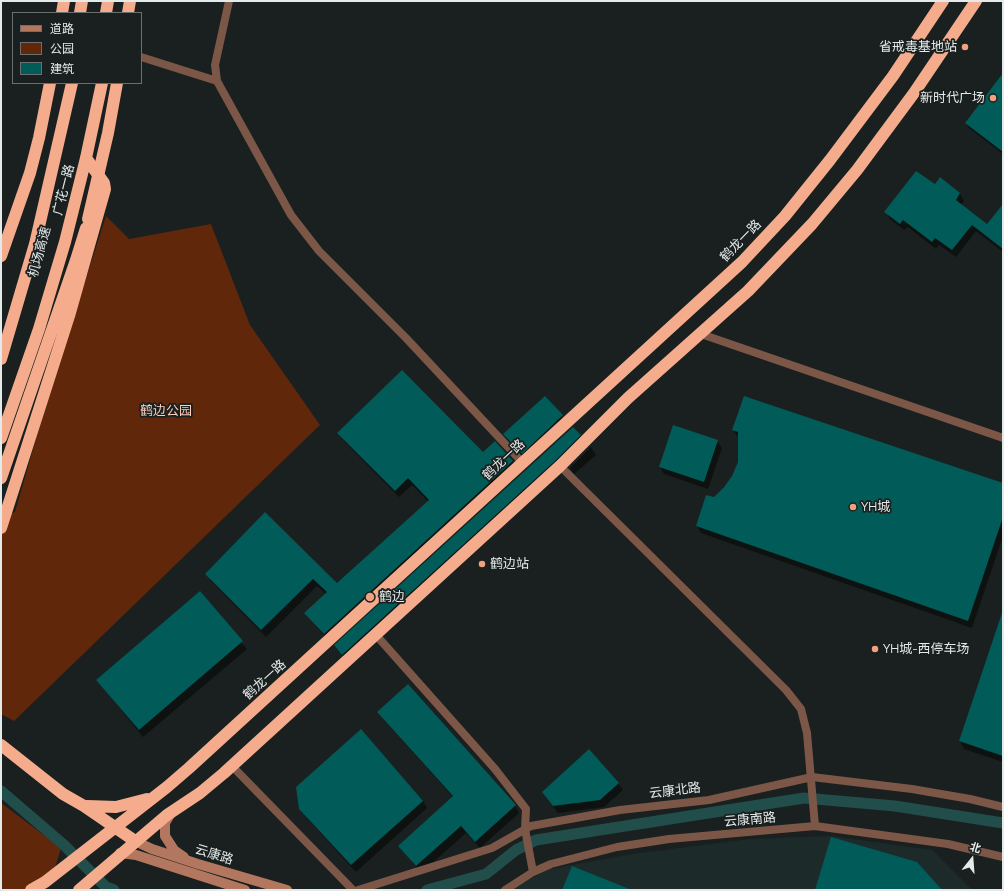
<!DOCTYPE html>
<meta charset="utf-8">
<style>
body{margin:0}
#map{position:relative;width:1004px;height:891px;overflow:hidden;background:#19201f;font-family:Manrope,"Noto Sans SC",sans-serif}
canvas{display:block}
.frame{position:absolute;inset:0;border:2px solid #e4e9e9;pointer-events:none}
.legend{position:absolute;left:12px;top:12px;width:130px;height:72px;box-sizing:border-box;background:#19201f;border:1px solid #6a7070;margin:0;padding:5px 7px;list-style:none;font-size:12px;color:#e4e9e9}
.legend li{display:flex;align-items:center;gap:8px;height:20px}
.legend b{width:20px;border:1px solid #6a7070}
.north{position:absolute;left:952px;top:839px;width:40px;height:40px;-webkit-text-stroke:3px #19201f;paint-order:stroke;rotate:17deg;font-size:11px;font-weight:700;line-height:16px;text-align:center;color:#e4e9e9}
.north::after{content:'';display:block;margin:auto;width:14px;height:18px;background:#e4e9e9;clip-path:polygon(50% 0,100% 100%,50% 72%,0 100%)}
</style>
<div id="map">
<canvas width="1004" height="891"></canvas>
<div class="frame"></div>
<ul class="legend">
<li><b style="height:5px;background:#b2775e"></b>道路</li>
<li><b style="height:11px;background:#60270a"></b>公园</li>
<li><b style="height:11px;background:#005b59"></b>建筑</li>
</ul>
<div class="north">北</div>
</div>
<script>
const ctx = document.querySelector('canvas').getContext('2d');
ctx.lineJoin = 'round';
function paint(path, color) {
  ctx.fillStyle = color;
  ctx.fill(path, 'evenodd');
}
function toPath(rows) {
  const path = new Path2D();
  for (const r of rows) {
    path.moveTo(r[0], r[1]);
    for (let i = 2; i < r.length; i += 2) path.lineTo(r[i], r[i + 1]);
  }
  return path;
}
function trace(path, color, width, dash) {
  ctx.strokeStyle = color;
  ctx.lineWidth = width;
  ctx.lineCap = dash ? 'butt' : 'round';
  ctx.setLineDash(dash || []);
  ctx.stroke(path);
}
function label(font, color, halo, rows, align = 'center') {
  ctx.font = font + ' Manrope,"Noto Sans SC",sans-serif';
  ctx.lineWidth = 3.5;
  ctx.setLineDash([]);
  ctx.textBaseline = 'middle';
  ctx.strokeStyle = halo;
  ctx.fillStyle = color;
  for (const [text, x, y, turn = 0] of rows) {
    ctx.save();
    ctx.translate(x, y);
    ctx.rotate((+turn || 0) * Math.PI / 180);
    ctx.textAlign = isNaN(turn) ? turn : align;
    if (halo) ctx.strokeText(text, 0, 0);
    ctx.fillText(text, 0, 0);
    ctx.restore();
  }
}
paint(toPath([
 [831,836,932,850,972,890,507,890,550,869,632,854,750,839]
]), '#1c2b2a');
paint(toPath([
 [106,216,129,239,211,224,250,325,320,425,14,721,1,714,1,517,15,512,51,387],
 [1,803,61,848,55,868,32,890,1,890]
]), '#60270a');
paint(toPath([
 [1003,75,1003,154,969,128,966,123],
 [935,185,960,194,964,201,961,205,987,226,1003,205,1003,252,976,231,956,257,939,245,936,249,908,227,904,230,890,219,886,212],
 [545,397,567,423,526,460,508,441,504,434],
 [733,430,1003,484,1003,536,972,628,701,533,697,526,714,498,732,477,739,462,739,438],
 [338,433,483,453,495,442,513,462,517,469,329,641,305,613,326,594,317,586,266,637,211,581,207,574,265,514,337,584,429,502,412,485,399,497,343,440],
 [580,435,584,443,347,661,335,646],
 [717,441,722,448,708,489,664,474,660,467],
 [591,447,596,455,574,474,570,468],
 [200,593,247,649,143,737,97,680],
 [1003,612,1003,762,964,749,960,741],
 [408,686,515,806,519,813,480,848,466,833,421,873,399,846,453,797,383,719,379,712],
 [618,783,623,790,604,807,558,813,543,793],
 [423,801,427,808,356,872,305,816,300,809]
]), '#0007');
trace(toPath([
 [1,791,64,845,106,887,114,890],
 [427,890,486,874,516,850,536,840,804,798,895,806,1003,823]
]), '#214d4b', 11);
paint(toPath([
 [1003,73,1003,152,965,123],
 [916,171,935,184,940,177,960,193,956,200,987,224,1003,204,1003,249,972,225,952,250,935,238,932,242,903,220,900,224,884,212],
 [402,370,483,452,495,441,513,461,324,634,304,613,327,592,313,579,261,630,205,574,265,512,337,583,429,500,408,478,395,491,337,433],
 [545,396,563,415,522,454,503,434],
 [744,396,1003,483,1003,517,968,621,696,526,706,495,714,497,724,487,732,476,738,462,738,432,732,430],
 [673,425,718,440,704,482,659,467],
 [573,427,581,435,555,461,342,655,334,645],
 [200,591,243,641,139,730,96,680],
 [1002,613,1003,614,1003,756,959,741],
 [408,684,516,805,475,842,461,826,416,866,398,846,453,796,377,712],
 [361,729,423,801,351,865,299,809,296,787],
 [589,749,619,783,600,800,553,806,542,792],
 [831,837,917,862,942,890,815,890],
 [572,866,632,890,562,890]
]), '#005b59');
trace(toPath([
 [229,1,215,65,217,81,291,215,319,251,406,338,522,462],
 [141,57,217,81],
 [701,334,1003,438],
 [560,466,786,690,801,709,807,733,815,826],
 [376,635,495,769,526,809,525,829,533,872],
 [232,766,353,890],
 [358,890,492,848,531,826,620,810,709,800,812,777,912,789,970,799,1003,807],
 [505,890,533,872,551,864,617,847,669,839,815,826,948,844,1003,857]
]), '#7c5748', 8);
trace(toPath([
 [171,813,165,823,165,836,174,850,184,857],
 [135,841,152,849,198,864,287,890],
 [120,853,136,855,245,890]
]), '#b2775e', 10);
trace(toPath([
 [62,13,64,1],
 [80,13,82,1],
 [106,13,108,1],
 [128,13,130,1],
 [1,256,30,173,39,138,50,83],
 [1,359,35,244,72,83],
 [1,438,39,329,65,242,86,158,102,83],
 [1,478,76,260,86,228],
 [1,528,69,316,105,189,104,183,86,158],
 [1,745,63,794,84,806,135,841],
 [87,806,116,807,147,799],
 [31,890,45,882,167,787,189,768,742,262,785,216,830,160,893,76,943,1],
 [79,890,167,815,200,793,224,773,560,466,628,398,748,291,812,224,857,170,914,93,976,1]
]), '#f5ac8c', 12);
trace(toPath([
 [88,219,108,133,117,83]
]), '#f5ac8c', 12);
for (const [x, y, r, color] of [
 [965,47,4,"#f2a17e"],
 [993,98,4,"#f2a17e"],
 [853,507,4,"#f2a17e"],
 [482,564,4,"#f2a17e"],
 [370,597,5,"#f2a17e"],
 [875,649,4,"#f2a17e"]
]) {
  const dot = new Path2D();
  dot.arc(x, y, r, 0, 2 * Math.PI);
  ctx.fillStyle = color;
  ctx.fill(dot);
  trace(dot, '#19201f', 1.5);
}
label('13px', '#e4e9e9', '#19201f', [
 ["省戒毒基地站",957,47,"right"],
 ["新时代广场",985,98,"right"],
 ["YH城",861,507],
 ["鹤边站",490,564],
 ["鹤边",379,597],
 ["YH城-西停车场",883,649]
], 'left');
label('13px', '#e4e9e9', '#19201f', [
 ["广花一路",64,190,-76],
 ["鹤龙一路",741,241,-46],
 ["机场高速",40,252,-75],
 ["鹤龙一路",504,460,-43],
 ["鹤龙一路",265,680,-42],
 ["云康北路",675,791,-7],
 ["云康南路",750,820,-5],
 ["云康路",214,855,17]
]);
label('13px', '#ffcfbb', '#19201f', [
 ["鹤边公园",166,411]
]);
</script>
